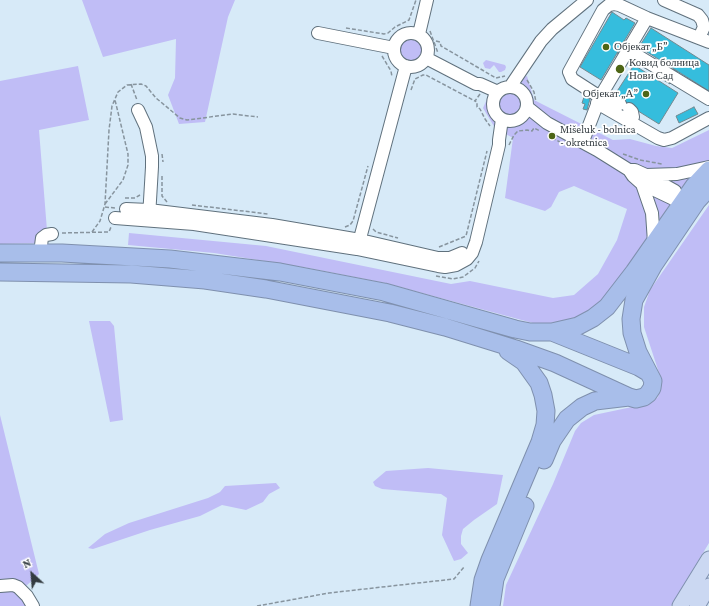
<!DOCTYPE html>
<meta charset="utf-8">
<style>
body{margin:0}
#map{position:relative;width:709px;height:606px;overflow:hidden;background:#d7eaf8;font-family:"Crimson Pro",serif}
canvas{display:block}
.north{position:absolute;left:12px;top:554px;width:40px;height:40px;-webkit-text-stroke:3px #fff;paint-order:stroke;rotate:334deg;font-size:11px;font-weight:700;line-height:16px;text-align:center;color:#333b40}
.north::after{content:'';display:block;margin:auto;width:14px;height:18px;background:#333b40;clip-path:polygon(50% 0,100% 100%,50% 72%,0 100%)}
</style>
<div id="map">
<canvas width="709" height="606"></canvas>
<div class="north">N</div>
</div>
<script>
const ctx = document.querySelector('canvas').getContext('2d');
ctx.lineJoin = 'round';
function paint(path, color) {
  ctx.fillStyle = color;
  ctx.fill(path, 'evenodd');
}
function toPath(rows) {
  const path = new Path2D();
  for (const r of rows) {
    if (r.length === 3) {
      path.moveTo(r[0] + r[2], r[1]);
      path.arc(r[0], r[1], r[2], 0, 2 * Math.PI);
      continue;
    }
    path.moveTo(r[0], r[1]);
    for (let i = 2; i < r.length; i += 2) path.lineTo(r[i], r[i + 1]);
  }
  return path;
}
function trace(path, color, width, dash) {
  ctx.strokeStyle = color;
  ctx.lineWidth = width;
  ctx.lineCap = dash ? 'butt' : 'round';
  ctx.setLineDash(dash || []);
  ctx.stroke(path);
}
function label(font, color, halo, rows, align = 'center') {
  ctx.font = font + ' "Crimson Pro",serif';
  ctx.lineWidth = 3.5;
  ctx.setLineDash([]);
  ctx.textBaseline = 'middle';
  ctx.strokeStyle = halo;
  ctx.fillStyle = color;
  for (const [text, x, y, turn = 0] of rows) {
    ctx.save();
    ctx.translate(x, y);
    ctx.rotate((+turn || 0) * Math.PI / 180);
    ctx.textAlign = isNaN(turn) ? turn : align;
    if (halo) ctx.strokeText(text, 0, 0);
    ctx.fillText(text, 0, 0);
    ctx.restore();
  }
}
paint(toPath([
 [82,0,235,0,228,17,205,122,179,124,168,95,175,78,176,39,103,57],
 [411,50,15],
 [486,60,505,65,506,67,505,70,501,72,499,72,494,65,490,69,485,68,483,63],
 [78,66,89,120,39,130,48,243,0,244,0,81],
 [527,76,534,100,613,140,630,139,656,146,672,148,709,130,709,162,690,178,600,305,579,318,540,325,385,283,308,268,214,253,128,245,129,233,266,246,451,284,470,281,553,298,574,295,598,274,617,240,627,209,574,186,559,192,551,207,545,211,505,198,513,138,495,128,483,108,492,88],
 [709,205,709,543,671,606,503,606,506,585,553,484,575,431,581,423,594,415,646,404,652,402,658,397,662,382,644,327,644,307,650,290],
 [89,321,110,321,114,326,123,420,110,422],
 [0,415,39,574,26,586,20,582,0,581],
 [428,468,503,475,497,504,474,520,463,529,461,536,461,544,468,553,461,559,454,561,442,535,447,498,441,494,382,489,375,486,373,482,386,471],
 [276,483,280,488,269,494,263,502,246,510,222,505,200,516,150,530,93,549,88,548,105,534,129,523,208,498,220,492,225,486],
 [0,590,15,590,27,606,0,606]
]), '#c0bdf6');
const building = toPath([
 [612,12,624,20,626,18,635,23,601,80,580,67,612,12],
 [651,28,709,65,709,91,639,47,651,28],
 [624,41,633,46,669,76,674,69,678,72,670,84,660,78,659,81,654,77,656,74,617,53,624,41],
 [634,65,678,93,659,124,614,96,634,65],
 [584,97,590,99,587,110,583,109,585,104,582,103,584,97],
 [694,107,698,114,679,123,676,116,694,107]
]);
paint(building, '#35bddd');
trace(building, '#728990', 1);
const minor = toPath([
 [664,0,698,15,702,20,704,27,699,38],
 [318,33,394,48],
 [411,50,17],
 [419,34,427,0],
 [628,50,709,99],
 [426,58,476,84,480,84,498,92],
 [510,87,541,41,552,29,587,0],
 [510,104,17],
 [602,94,620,104],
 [600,97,572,79,569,72,603,10,609,5,614,4,619,5,647,18,709,42],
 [597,103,658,138,664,140,672,138,709,118],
 [527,107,547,123,597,150,629,170,633,176,642,184,688,206],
 [629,109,632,112,633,117,631,122],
 [138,110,146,127,152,156,152,167,149,217],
 [583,141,600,97,647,18],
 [629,170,635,170,646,175,675,191],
 [646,175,677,174,709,167],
 [642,184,652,213,654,242],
 [126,209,149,210,272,225,360,240,438,258,450,258,462,253],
 [115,218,194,224,357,249,438,266,445,267,456,265,467,259,472,253,476,242,499,145,499,140,502,119],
 [358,246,406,66],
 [40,253,42,238,46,235,52,234],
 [0,586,13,585,18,587,27,596,33,606]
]);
const major = toPath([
 [680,606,709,559],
 [697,606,709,586]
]);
const highway = toPath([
 [0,253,62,253,170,259,280,272,384,292,515,329,530,332,552,332,578,326,593,318,607,307,634,272,694,186,709,170],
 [0,272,131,274,205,280,266,289,390,313,445,327,516,349,555,363,629,397,636,399,644,397,648,394,652,388,653,381,638,352,632,333,631,319,634,300,653,266,697,201,709,188],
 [552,332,639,367,649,373],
 [544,460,552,441,567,419,582,407,595,401,629,397],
 [479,606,483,580,490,560,540,442,545,425,546,411,543,395,539,383,524,362,508,351],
 [491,606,495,579,525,506]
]);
trace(minor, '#60717d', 14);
trace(major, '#7f90ae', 17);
trace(highway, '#7f90ae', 19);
trace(toPath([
 [346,28,384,34,388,33,395,27,409,20,416,0],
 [430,31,438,53],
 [436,41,440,42,441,46,496,78,505,76],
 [382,56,391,71,392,77],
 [527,80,534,92,536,102],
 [131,84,137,100],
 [411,90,415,79,423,75,426,75,475,101],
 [480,94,475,101,477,102,477,107,480,109,485,119,490,126],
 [552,138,560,142],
 [509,145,514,135,518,131,527,130,532,131,534,128,540,131],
 [162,154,163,162],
 [623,154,640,160,662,164],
 [162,176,162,196,167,202],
 [125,198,135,198,140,195],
 [105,204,123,180,128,165,128,154,115,100],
 [192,205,268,214],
 [105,207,115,208],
 [345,227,350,225,353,221,368,166],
 [373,229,376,232,398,238],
 [92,232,100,221,105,204,109,130,112,106,118,92,127,85,141,84,146,86,156,98,180,118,187,120,233,114,258,117],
 [62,233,109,232,111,227],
 [439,247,466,236,487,151],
 [436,276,453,279,463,277,475,268,479,261],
 [257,606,329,593,454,579,464,567]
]), '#87949e', 1.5, [4, 2]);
trace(minor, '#fff', 12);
trace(major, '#cbd8f2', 15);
trace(highway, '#a8beea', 17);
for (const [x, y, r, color] of [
 [606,47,4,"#4d6515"],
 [620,69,5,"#4d6515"],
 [646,94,4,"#4d6515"],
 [552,136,4,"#4d6515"]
]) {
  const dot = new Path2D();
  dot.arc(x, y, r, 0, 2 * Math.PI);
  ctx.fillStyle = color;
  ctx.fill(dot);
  trace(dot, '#fff', 1.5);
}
label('11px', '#333b40', '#fff', [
 ["Објекат „Б”",614,47],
 ["Ковид болница",629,63],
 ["Нови Сад",629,76],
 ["Објекат „А”",638,94,"right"],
 ["Mišeluk - bolnica",560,130],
 ["- okretnica",560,143]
], 'left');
</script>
